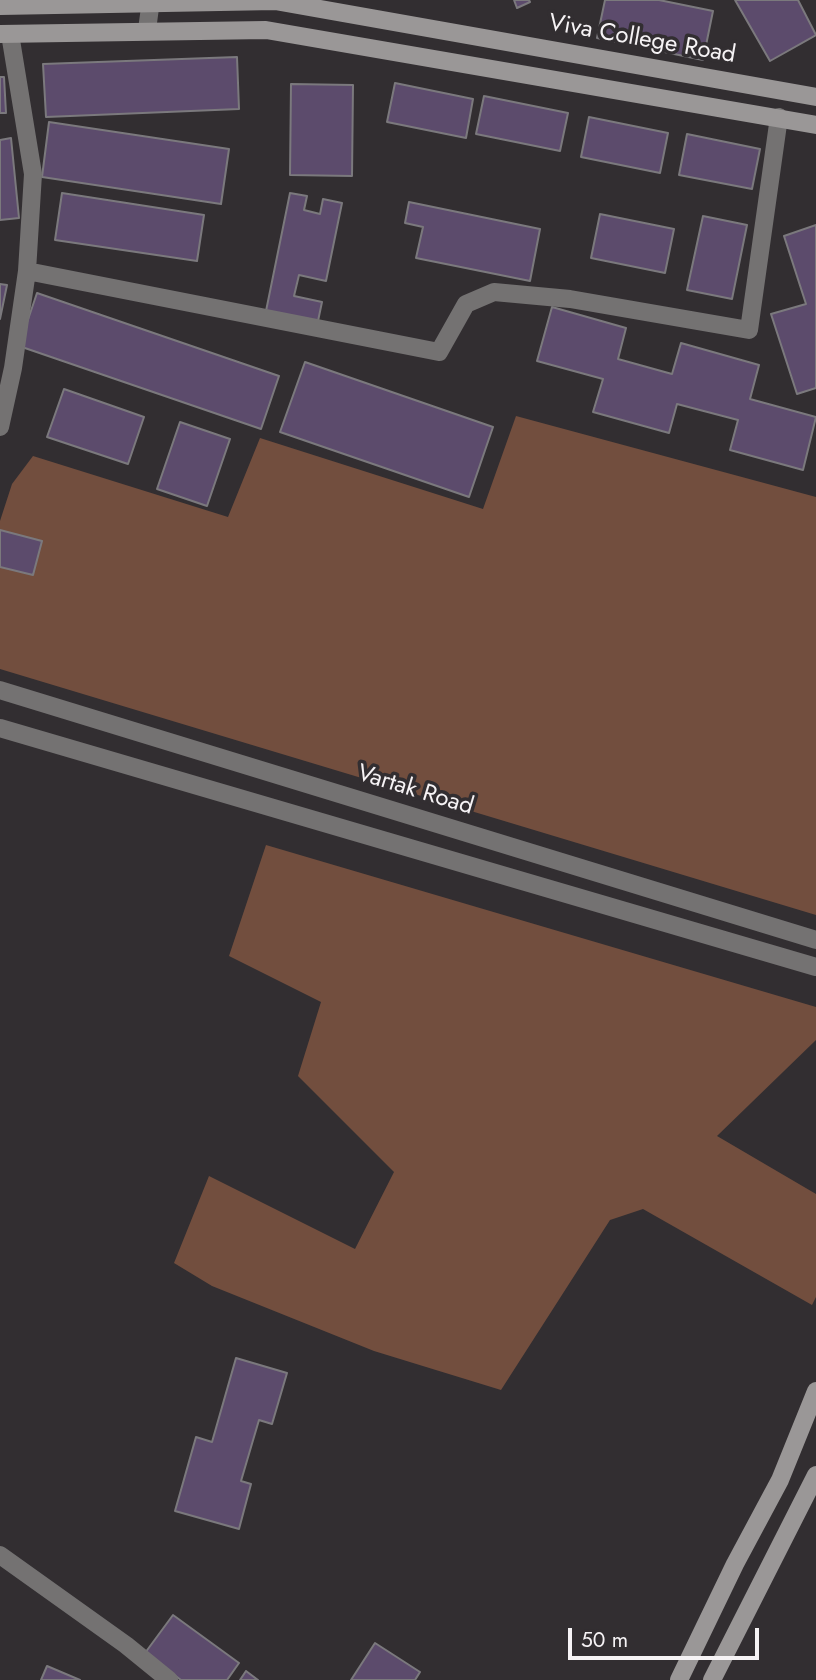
<!DOCTYPE html>
<style>
body{margin:0}
#map{position:relative;width:816px;height:1680px;overflow:hidden;background:#322e31;font-family:Jost,sans-serif}
canvas{display:block}
.scale{position:absolute;left:568px;top:1628px;width:191px;height:32px;box-sizing:border-box;border:4px solid #f6f3f5;border-top:0;padding-left:9px;font-size:21px;line-height:24px;white-space:nowrap;color:#f6f3f5;-webkit-text-stroke:5px #322e31;paint-order:stroke}
</style>
<div id="map">
<canvas width="816" height="1680"></canvas>
<div class="scale">50 m</div>
</div>
<script>
const ctx = document.querySelector('canvas').getContext('2d');
ctx.lineJoin = 'round';
function paint(path, color) {
  ctx.fillStyle = color;
  ctx.fill(path, 'evenodd');
}
function toPath(rows) {
  const path = new Path2D();
  for (const r of rows) {
    path.moveTo(r[0], r[1]);
    for (let i = 2; i < r.length; i += 2) path.lineTo(r[i], r[i + 1]);
  }
  return path;
}
function trace(path, color, width, dash) {
  ctx.strokeStyle = color;
  ctx.lineWidth = width;
  ctx.lineCap = dash ? 'butt' : 'round';
  ctx.setLineDash(dash || []);
  ctx.stroke(path);
}
function label(font, color, halo, rows, align = 'center') {
  ctx.font = font + ' Jost,sans-serif';
  ctx.lineWidth = 7;
  ctx.setLineDash([]);
  ctx.textBaseline = 'middle';
  ctx.strokeStyle = halo;
  ctx.fillStyle = color;
  for (const [text, x, y, turn = 0] of rows) {
    ctx.save();
    ctx.translate(x, y);
    ctx.rotate((+turn || 0) * Math.PI / 180);
    ctx.textAlign = isNaN(turn) ? turn : align;
    if (halo) ctx.strokeText(text, 0, 0);
    ctx.fillText(text, 0, 0);
    ctx.restore();
  }
}
paint(toPath([
 [516,416,816,497,816,915,0,669,0,521,12,484,33,456,228,517,260,438,483,509],
 [266,845,816,1007,816,1040,717,1136,816,1194,816,1297,812,1305,643,1209,610,1220,501,1390,374,1351,212,1286,174,1263,209,1176,355,1249,394,1172,298,1076,321,1002,229,956]
]), '#724e3e');
const building = toPath([
 [514,0,529,0,530,2,517,8,514,0],
 [605,0,659,0,713,11,703,60,597,38,605,0],
 [735,0,798,0,816,35,770,61,735,0],
 [237,57,239,109,46,117,43,64,237,57],
 [0,77,4,77,6,113,0,113,0,77],
 [395,83,473,99,466,138,387,122,395,83],
 [291,84,353,85,352,176,290,175,291,84],
 [484,96,568,113,560,151,476,134,484,96],
 [589,117,668,133,660,173,581,157,589,117],
 [49,122,229,149,221,204,42,177,49,122],
 [687,134,760,149,752,189,679,175,687,134],
 [11,138,19,218,0,220,0,140,11,138],
 [62,193,204,215,197,261,55,240,62,193],
 [290,193,307,196,304,210,320,214,323,199,342,203,326,281,299,275,294,296,322,302,318,321,266,311,290,193],
 [409,202,540,229,530,281,416,258,423,227,405,223,409,202],
 [600,214,674,229,665,273,591,258,600,214],
 [703,216,747,225,732,299,687,290,703,216],
 [816,225,816,388,797,394,771,314,806,304,784,236,816,225],
 [0,284,7,285,0,319,0,284],
 [37,293,279,376,261,429,19,346,37,293],
 [552,307,626,328,618,359,672,374,681,343,759,365,750,399,816,417,803,470,730,450,738,420,677,404,669,433,593,412,603,379,537,361,552,307],
 [305,362,493,427,469,497,280,432,305,362],
 [64,389,144,417,128,464,47,437,64,389],
 [180,422,230,439,207,506,157,489,180,422],
 [0,530,42,541,33,575,0,567,0,530],
 [236,1358,287,1373,272,1424,259,1420,241,1481,251,1484,239,1529,175,1511,196,1437,212,1442,236,1358],
 [173,1615,239,1663,227,1680,181,1680,145,1653,173,1615],
 [375,1643,420,1672,415,1680,351,1680,375,1643],
 [47,1666,80,1680,41,1680,47,1666],
 [246,1671,258,1680,240,1680,246,1671]
]);
paint(building, '#5c4b6c');
trace(building, '#7b797d', 2);
trace(toPath([
 [147,30,151,0],
 [27,271,439,352,466,304,494,292,570,299,749,330,779,117],
 [0,427,13,368,27,271,33,174,10,34],
 [0,1555,126,1645,169,1680]
]), '#747272', 18);
trace(toPath([
 [0,690,816,940],
 [0,728,816,967]
]), '#747272', 18);
trace(toPath([
 [0,6,275,1,816,97],
 [0,34,266,30,816,125],
 [679,1680,735,1564,780,1480,816,1391],
 [712,1680,816,1475]
]), '#9a9797', 18);
label('24px', '#f6f3f5', '#322e31', [
 ["Viva College Road",642,40,10],
 ["Vartak Road",415,791,17]
]);
</script>
